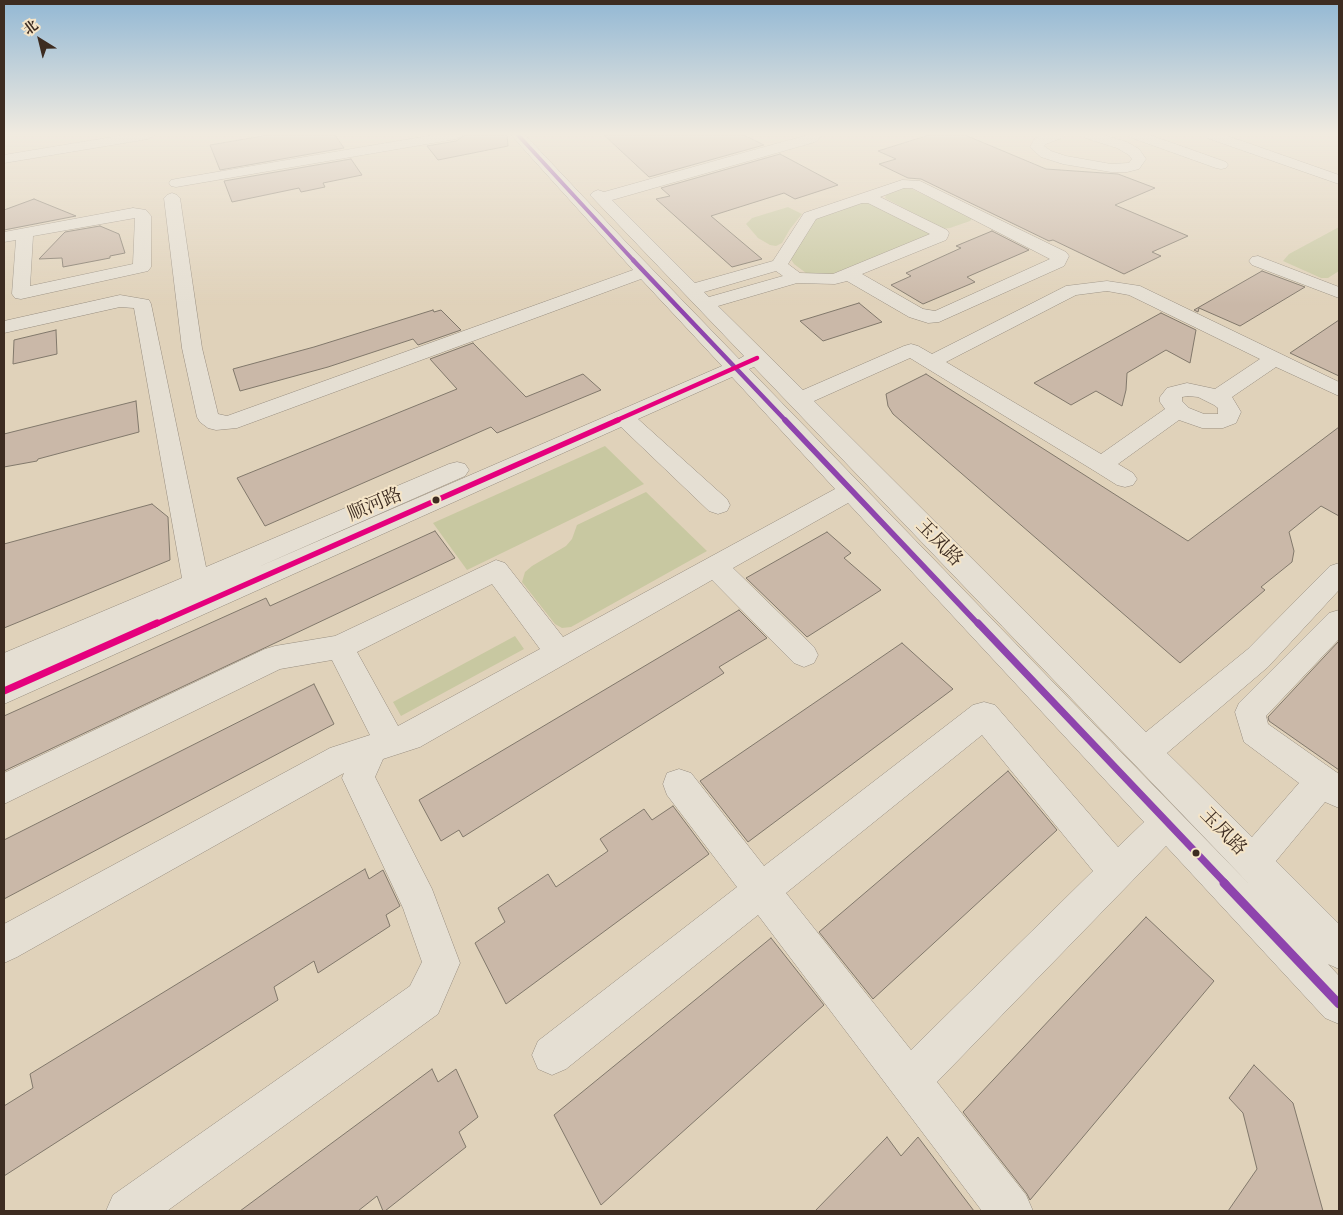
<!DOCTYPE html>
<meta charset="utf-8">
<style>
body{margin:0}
#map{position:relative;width:1343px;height:1215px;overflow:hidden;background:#e0d2ba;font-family:"Old Standard TT","Noto Serif SC",serif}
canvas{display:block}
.frame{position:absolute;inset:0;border:5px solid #3d2c21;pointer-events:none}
.north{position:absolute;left:15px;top:15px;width:50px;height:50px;-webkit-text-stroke:4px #f5e5c8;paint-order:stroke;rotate:324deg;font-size:14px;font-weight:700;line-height:20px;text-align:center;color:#3d2c21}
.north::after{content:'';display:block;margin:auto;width:18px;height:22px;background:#3d2c21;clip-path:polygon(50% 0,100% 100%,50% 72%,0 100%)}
</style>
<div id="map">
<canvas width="1343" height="1215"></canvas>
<div class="frame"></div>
<div class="north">北</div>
</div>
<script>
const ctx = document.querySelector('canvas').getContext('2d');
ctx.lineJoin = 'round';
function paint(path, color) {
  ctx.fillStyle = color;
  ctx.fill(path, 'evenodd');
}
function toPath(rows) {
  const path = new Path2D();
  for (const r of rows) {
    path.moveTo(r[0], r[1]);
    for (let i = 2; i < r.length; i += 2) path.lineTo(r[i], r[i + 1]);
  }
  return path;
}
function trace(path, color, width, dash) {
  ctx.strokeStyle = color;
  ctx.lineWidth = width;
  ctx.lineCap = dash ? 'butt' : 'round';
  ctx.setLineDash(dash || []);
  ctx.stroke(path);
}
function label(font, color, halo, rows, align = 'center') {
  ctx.font = font + ' "Old Standard TT","Noto Serif SC",serif';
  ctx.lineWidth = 4;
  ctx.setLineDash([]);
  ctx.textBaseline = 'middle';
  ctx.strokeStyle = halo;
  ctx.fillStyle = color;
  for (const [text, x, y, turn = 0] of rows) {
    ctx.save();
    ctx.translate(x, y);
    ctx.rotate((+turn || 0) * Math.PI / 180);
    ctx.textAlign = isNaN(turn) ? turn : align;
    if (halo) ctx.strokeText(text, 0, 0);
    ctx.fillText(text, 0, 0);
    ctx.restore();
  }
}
paint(toPath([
 [904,188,912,189,973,218,970,221,950,228,942,229,885,198,886,195],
 [861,202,870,202,929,232,930,235,913,243,824,277,806,273,794,264,790,258,815,218],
 [788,207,802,214,790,229,782,243,776,246,770,245,758,238,746,224,752,218],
 [1339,227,1339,271,1328,278,1321,278,1283,261,1289,254],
 [605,446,644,484,467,570,433,523],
 [646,492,707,551,571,627,562,628,555,624,522,582,525,572,532,566,566,546,572,539,577,525],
 [515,636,524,649,401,716,393,702]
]), '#c8c8a1');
const building = toPath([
 [268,135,335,135,344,148,220,170,210,145,268,135],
 [465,135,507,135,508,146,438,160,427,146,456,141,465,135],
 [604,135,744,135,764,145,649,177,604,135],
 [929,135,965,135,1046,169,1118,174,1155,188,1115,205,1188,236,1152,252,1161,256,1124,274,1053,240,1049,241,921,179,908,178,879,164,896,159,878,151,929,135],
 [780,154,838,185,795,199,784,193,711,216,762,259,732,267,656,199,670,196,661,188,780,154],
 [351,159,362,175,323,183,325,187,301,192,299,188,232,202,224,181,351,159],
 [34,199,76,216,4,230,4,210,34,199],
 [100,226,119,234,125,253,110,256,110,258,63,267,62,258,39,259,65,232,100,226],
 [992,231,1029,250,967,277,975,282,923,304,891,285,911,276,906,273,961,248,956,246,992,231],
 [1262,271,1305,287,1240,326,1199,308,1198,312,1194,310,1262,271],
 [859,303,882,322,823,341,800,321,859,303],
 [433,310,434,312,441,310,461,330,418,345,413,339,328,367,240,391,233,369,314,347,433,310],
 [1161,313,1196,330,1190,363,1166,350,1127,373,1126,390,1122,406,1096,391,1071,405,1034,383,1161,313],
 [1339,320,1339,376,1290,353,1339,320],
 [56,330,57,354,13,364,14,340,56,330],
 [473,343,526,397,583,374,601,390,497,433,491,427,265,526,237,478,457,389,430,359,473,343],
 [926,374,1188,541,1339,427,1339,516,1321,506,1289,532,1294,551,1292,562,1261,587,1265,590,1180,663,893,414,888,406,886,394,926,374],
 [136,401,139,432,38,459,37,461,4,467,4,434,136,401],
 [152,504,168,517,170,560,4,628,4,544,152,504],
 [435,531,455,558,4,771,4,716,266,598,270,606,435,531],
 [827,532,851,553,844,558,881,590,807,637,746,578,827,532],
 [739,610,767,638,719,667,724,673,463,837,459,830,441,841,419,800,739,610],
 [1339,641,1339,770,1269,721,1268,717,1339,641],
 [902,643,953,689,748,842,700,781,902,643],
 [314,684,334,724,4,899,4,840,314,684],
 [1008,771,1057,830,873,999,819,932,1008,771],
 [673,806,709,854,506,1004,475,943,505,922,498,908,548,874,556,887,608,851,600,839,644,809,652,820,673,806],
 [365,869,369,879,383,870,400,906,386,915,390,926,318,973,314,961,274,987,278,1000,4,1176,4,1106,33,1088,30,1074,365,869],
 [1146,917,1214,981,1030,1200,1027,1194,963,1112,1146,917],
 [771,938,824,1005,601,1205,554,1115,771,938],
 [1254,1065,1293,1103,1323,1211,1228,1211,1257,1169,1243,1113,1229,1098,1254,1065],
 [432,1069,438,1082,456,1069,478,1117,459,1132,466,1147,385,1211,383,1211,377,1196,358,1211,240,1211,432,1069],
 [887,1137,901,1156,918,1137,974,1211,815,1211,887,1137]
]);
paint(building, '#cab8a8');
trace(building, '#81786b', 1);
const minor = toPath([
 [124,135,155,135,148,139,4,163,4,155,124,135],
 [433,135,463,135,456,139,176,187,171,186,169,183,171,180,176,179,433,135],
 [511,135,525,135,624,240,739,359,744,356,593,198,590,195,593,192,598,190,604,192,807,135,823,135,815,142,612,200,695,283,773,261,804,213,902,180,920,181,1066,252,1069,256,1064,266,939,322,928,323,909,317,847,281,835,284,797,283,718,306,803,390,904,346,911,344,918,346,932,354,1066,286,1107,281,1140,286,1339,382,1339,396,1276,367,1232,397,1241,412,1236,423,1223,428,1202,428,1179,420,1118,464,1133,473,1137,479,1133,485,1125,487,1117,485,1093,470,910,358,814,401,1146,732,1248,649,1330,566,1339,563,1339,590,1268,667,1167,753,1252,837,1299,783,1244,742,1235,712,1239,703,1329,613,1339,610,1339,639,1266,716,1268,724,1339,774,1339,808,1325,802,1276,861,1339,924,1339,969,1328,964,1339,976,1339,1024,1325,1018,1166,846,937,1082,1026,1195,1033,1211,982,1211,758,915,566,1069,552,1075,538,1069,532,1055,538,1041,737,887,667,795,663,784,667,773,679,769,691,773,764,866,973,705,984,702,995,705,1118,847,1144,822,848,503,733,568,814,647,818,655,814,663,804,667,794,663,712,580,420,747,383,759,375,777,432,889,460,963,438,1014,167,1211,106,1211,113,1195,410,986,422,962,403,908,342,778,344,773,17,957,4,963,4,924,330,748,370,735,332,660,280,669,4,804,4,773,265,649,275,646,335,636,496,560,505,563,563,637,835,489,732,377,638,419,727,499,730,505,727,511,718,514,709,511,621,427,4,704,4,653,182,578,134,308,120,307,4,333,4,321,120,295,149,300,151,304,206,567,449,464,457,462,465,464,469,470,465,476,256,568,722,366,641,279,237,428,216,430,208,428,200,422,197,417,182,348,164,198,167,195,172,193,177,195,180,198,202,348,218,414,227,416,633,270,511,135],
 [904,188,912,188,1050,259,935,311,923,309,862,274,946,240,948,236,949,233,947,230,880,197,904,188],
 [862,203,868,203,930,234,833,274,800,273,788,264,816,219,862,203],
 [776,271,783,276,709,297,704,292,776,271],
 [1107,291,1129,295,1260,359,1215,389,1187,383,1167,388,1160,397,1160,402,1165,409,1101,454,946,362,1076,295,1107,291],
 [754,367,1251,886,749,369,754,367],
 [1188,396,1198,397,1214,405,1218,408,1218,414,1204,414,1189,408,1182,401,1182,397,1188,396],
 [492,584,540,649,398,726,357,652,492,584],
 [982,735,1093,871,911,1050,786,893,982,735],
 [1044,135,1064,135,1062,138,1046,144,1044,146,1051,151,1066,156,1111,164,1129,163,1132,159,1129,155,1117,148,1085,138,1083,135,1104,135,1127,142,1139,149,1146,159,1139,169,1127,172,1111,172,1063,164,1041,157,1030,147,1035,138,1044,135],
 [1130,135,1150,135,1226,162,1228,165,1226,168,1221,169,1216,168,1132,138,1130,135],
 [1205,135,1225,135,1339,175,1339,184,1207,138,1205,135],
 [133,208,146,210,151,216,151,267,148,271,21,299,15,298,12,294,16,240,4,242,4,232,133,208],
 [135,218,133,264,30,286,33,236,135,218],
 [1258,256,1339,287,1339,298,1252,265,1249,261,1252,257,1258,256]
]);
trace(minor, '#988e80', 1);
paint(minor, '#e5dfd3');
trace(toPath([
 [518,135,634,261]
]), '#8e44ad', 4);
trace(toPath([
 [633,260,786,421]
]), '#8e44ad', 4.5);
trace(toPath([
 [785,420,979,625]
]), '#8e44ad', 5.5);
trace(toPath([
 [978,623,1226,884]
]), '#8e44ad', 7);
trace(toPath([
 [1224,883,1339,1004]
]), '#8e44ad', 9);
trace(toPath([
 [615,421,757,358]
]), '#e5007d', 4.5);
trace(toPath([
 [154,625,618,420]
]), '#e5007d', 5.5);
trace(toPath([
 [4,691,157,623]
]), '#e5007d', 7);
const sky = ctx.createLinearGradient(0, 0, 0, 305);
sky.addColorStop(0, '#93b8d4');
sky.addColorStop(0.44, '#f1ebe0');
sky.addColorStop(1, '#f1ebe000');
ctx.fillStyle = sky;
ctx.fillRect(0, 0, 1343, 305);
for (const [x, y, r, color] of [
 [436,500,4.5,"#3d2c21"],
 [1196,853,4.5,"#3d2c21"]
]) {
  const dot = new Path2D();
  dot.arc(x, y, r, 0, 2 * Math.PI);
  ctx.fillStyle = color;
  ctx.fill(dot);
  trace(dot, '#f5e5c8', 2);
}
label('19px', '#3d2c21', '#f5e5c8', [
 ["顺河路",375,505,-23],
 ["玉凤路",939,543,46],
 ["玉凤路",1223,832,46]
]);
</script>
